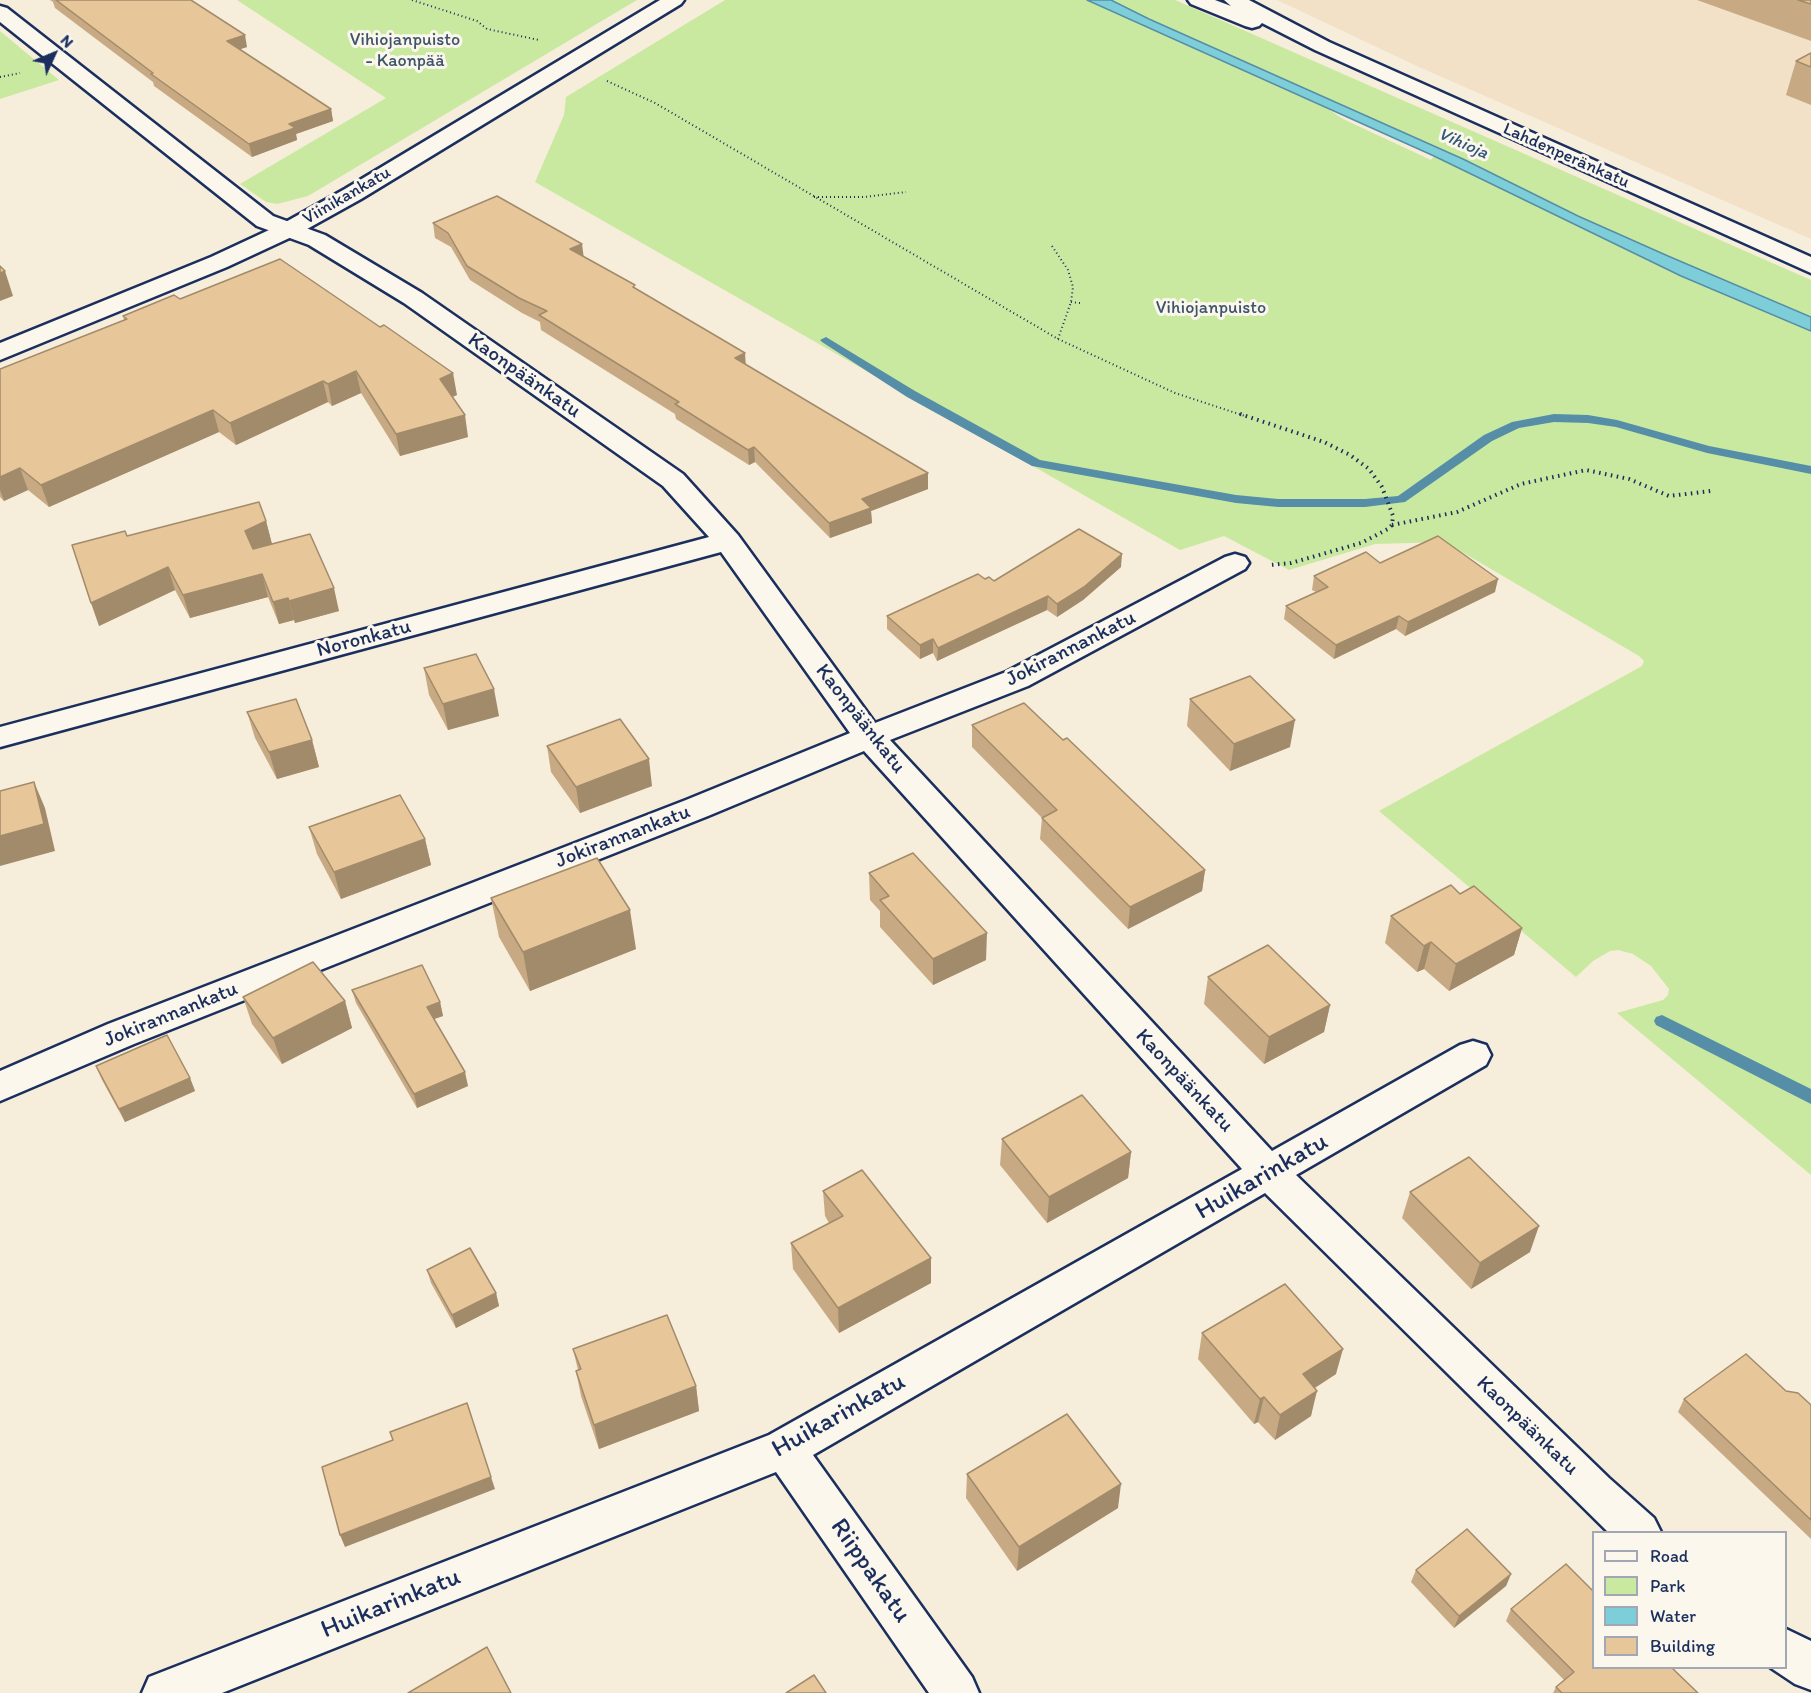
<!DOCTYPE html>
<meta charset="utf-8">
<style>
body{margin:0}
#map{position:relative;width:1811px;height:1693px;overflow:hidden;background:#f7eddb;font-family:Itim,sans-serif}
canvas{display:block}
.legend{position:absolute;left:1592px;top:1531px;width:195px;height:138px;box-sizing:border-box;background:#fbf7ec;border:2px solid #a1a7b3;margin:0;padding:8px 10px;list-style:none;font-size:18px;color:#1b2f5e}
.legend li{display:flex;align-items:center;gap:12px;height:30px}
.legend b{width:30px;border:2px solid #a1a7b3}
.north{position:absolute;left:24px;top:24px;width:60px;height:60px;-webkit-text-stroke:4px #fbf7ec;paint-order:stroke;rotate:46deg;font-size:16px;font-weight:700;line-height:24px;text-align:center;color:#1b2f5e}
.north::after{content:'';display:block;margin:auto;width:21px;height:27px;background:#1b2f5e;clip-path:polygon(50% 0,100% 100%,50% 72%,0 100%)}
</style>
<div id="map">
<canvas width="1811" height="1693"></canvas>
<ul class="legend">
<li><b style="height:8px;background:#fbf7ec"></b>Road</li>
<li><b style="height:16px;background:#c9e9a1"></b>Park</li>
<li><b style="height:16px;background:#7eced9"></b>Water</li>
<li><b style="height:16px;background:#e7c699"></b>Building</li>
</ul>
<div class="north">N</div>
</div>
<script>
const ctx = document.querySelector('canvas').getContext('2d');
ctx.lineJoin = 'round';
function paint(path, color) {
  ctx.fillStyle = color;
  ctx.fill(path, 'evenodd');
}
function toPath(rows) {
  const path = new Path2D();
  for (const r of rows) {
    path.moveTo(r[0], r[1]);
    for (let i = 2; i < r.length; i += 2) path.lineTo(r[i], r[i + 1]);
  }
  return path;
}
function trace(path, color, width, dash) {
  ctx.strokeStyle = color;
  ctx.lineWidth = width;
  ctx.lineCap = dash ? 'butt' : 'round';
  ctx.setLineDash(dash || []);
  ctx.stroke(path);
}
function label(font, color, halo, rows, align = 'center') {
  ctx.font = font + ' Itim,sans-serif';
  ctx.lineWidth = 6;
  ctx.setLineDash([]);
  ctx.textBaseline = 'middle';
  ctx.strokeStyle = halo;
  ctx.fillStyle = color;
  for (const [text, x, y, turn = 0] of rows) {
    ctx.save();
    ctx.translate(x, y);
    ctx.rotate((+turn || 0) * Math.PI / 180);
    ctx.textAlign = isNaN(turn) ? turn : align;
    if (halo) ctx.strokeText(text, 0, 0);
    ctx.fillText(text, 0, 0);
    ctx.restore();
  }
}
paint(toPath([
 [1277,0,1811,0,1811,239,1419,67]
]), '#f2e1c7');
paint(toPath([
 [237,0,637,0,308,196,277,204,266,202,240,184,386,98],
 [725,0,1087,0,1305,98,1328,109,1343,119,1431,160,1434,156,1681,276,1811,331,1811,1175,1617,1013,1663,1000,1668,995,1669,989,1651,966,1633,954,1618,950,1610,951,1593,961,1576,977,1379,811,1642,666,1644,661,1639,656,1445,542,1375,544,1289,570,1224,536,1180,550,535,182,564,115,566,97],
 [1111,0,1175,0,1811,280,1811,317,1668,256,1578,216,1463,159,1149,19],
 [0,31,59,80,0,99]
]), '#c9e9a1');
const water = toPath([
 [1087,0,1111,0,1149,19,1463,159,1578,216,1668,256,1811,317,1811,331,1681,276,1434,156,1087,0]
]);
paint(water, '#7eced9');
trace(water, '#568ea8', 1.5);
paint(toPath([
 [826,337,915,391,1040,460,1236,495,1278,499,1365,499,1398,496,1484,435,1512,422,1554,414,1588,415,1617,420,1709,446,1811,466,1811,474,1707,453,1616,427,1588,423,1554,422,1519,428,1492,441,1405,502,1365,507,1278,507,1236,503,1032,466,907,397,822,342,820,340,826,337],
 [1662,1015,1811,1089,1811,1104,1656,1025,1654,1021,1656,1017,1662,1015]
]), '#568ea8');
const minor = toPath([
 [0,6,7,8,273,216,325,235,422,293,683,474,738,535,875,723,1006,672,1225,557,1235,554,1245,557,1249,563,1245,569,1028,686,890,740,1272,1151,1460,1045,1473,1041,1486,1045,1491,1055,1486,1065,1296,1175,1609,1478,1654,1518,1661,1532,1608,1532,1265,1193,813,1455,972,1677,979,1693,929,1693,776,1472,222,1693,142,1693,149,1677,769,1435,1242,1169,864,751,708,816,134,1044,0,1101,0,1071,108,1024,686,800,850,733,721,552,0,747,0,727,709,537,663,486,404,303,309,245,257,226,0,22,0,6],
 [1786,1629,1811,1641,1811,1690,1795,1684,1771,1668,1786,1668,1786,1629]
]);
const secondary = toPath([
 [660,0,684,0,681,4,361,199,298,234,227,267,0,360,0,343,211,257,282,224,345,189,660,0],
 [1188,0,1215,0,1231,6,1224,0,1249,0,1329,42,1811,257,1811,273,1315,50,1262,23,1259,26,1252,28,1245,26,1191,4,1188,0]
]);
trace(minor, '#1b2f5e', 5);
trace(secondary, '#1b2f5e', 5);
trace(toPath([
 [412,0,477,21,487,29,539,40],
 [0,77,20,73],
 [607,81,655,103,1058,339,1175,393,1245,416],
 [814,197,864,197,906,192],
 [1052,246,1068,270,1073,287,1071,302,1058,339],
 [1071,302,1080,303]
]), '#1b2f5e', 2, [1, 3]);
trace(toPath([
 [1240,414,1324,442,1350,455,1369,469,1382,487,1393,516,1392,525,1388,529,1361,543,1291,563,1270,565],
 [1392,525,1457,512,1521,484,1586,470,1629,479,1669,496,1711,491]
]), '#1b2f5e', 4, [1.5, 4.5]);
paint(minor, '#fbf7ec');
paint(secondary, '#fbf7ec');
paint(toPath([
 [50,0,191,0,247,47,239,49,331,109,333,121,296,134,297,140,252,157,154,86,153,82,55,8,53,2],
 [1697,0,1811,0,1811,41],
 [1811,53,1811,105,1786,95,1796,61],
 [433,223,583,257,745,353,745,364,928,473,928,489,871,511,872,523,830,538,755,462,749,465,676,419,675,414,541,330,540,322,522,313,470,280,451,247,435,238],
 [180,299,457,395,452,397,468,437,400,456,361,393,332,406,328,402,236,445,219,432,49,507,28,490,4,501,0,497,0,369,124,320,123,316],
 [266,521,272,544,339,611,295,623,294,620,279,624,268,597,190,618,175,590,99,626,127,536],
 [1121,567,1083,600,1057,617,1047,610,937,661,933,653,920,659,887,629,887,616,985,579,994,581],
 [1314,576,1495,592,1405,636,1396,629,1334,659,1284,619,1286,606,1316,592,1312,590],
 [424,668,499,716,448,730,429,695],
 [1190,699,1290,747,1230,771,1187,726],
 [247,712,312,740,319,767,277,779,255,738],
 [972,725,1063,740,1205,870,1202,891,1128,929,1040,839,1042,818,972,747],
 [547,746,652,786,580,813,551,772],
 [309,827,425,839,431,865,341,899,317,854],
 [869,873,986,960,933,985,880,927,880,911,870,900],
 [1460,894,1522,928,1514,955,1449,991,1424,969,1417,972,1385,943,1391,916],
 [491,898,636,949,530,991,499,937],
 [1208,977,1330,1005,1324,1032,1264,1064,1204,1004],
 [352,990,440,1002,443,1016,434,1019,468,1086,417,1108,356,1003],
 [243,997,345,1001,352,1028,282,1064,252,1024],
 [96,1066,190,1078,195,1091,125,1122,102,1080],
 [1002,1139,1131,1152,1128,1178,1047,1223,1000,1165],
 [823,1191,931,1258,931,1283,839,1333,793,1269,791,1243,829,1223,825,1216],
 [1410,1192,1530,1252,1471,1289,1402,1218],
 [427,1270,496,1293,499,1306,456,1328,431,1283],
 [1202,1333,1336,1374,1315,1388,1311,1416,1275,1440,1258,1422,1254,1424,1198,1359],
 [573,1349,696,1386,699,1411,599,1449,581,1396,576,1371,578,1370],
 [1786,1391,1811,1405,1811,1539,1678,1412,1684,1399],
 [967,1474,1118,1508,1017,1571,966,1498],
 [1416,1570,1511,1574,1506,1586,1454,1628,1411,1582],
 [1511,1609,1698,1693,1553,1693,1556,1687,1564,1680,1506,1621]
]), '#c7aa84');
paint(toPath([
 [245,35,247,47,229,53,227,41],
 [331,109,333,121,296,134,297,140,252,157,249,144,289,124],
 [582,244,584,259,570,249],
 [5,271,13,296,0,301,0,273],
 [745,353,746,368,735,358],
 [356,371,361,393,332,406,328,384],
 [453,373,457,395,443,401,440,379],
 [323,381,328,402,236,445,230,423],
 [213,410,219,432,49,507,41,485],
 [465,415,468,437,400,456,396,434],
 [754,447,755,462,749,465,748,450],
 [20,468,28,490,4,501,0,490,0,477],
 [928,473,928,489,871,511,872,523,830,538,829,523,862,499],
 [266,521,272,544,251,554,245,531],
 [1122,554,1121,567,1083,600,1057,617,1057,604],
 [168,567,175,590,99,626,91,603],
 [262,574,268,597,190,618,183,595],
 [1498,579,1495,592,1405,636,1408,622],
 [334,588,339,611,295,623,289,601],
 [1048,596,1047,610,937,661,938,648],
 [288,598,294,620,279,624,273,602],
 [1399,616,1396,629,1334,659,1336,645],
 [933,639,933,653,920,659,920,645],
 [494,689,499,716,448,730,443,704],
 [1295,720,1290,747,1230,771,1234,744],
 [312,740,319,767,277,779,269,752],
 [649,759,652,786,580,813,576,787],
 [34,782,45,808,55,851,0,866,0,836],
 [425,839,431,865,341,899,334,872],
 [1205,870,1202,891,1128,929,1130,907],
 [630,910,636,949,530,991,523,952],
 [1522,928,1514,955,1449,991,1456,964],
 [987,933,986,960,933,985,933,959],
 [1431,942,1424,969,1417,972,1424,946],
 [345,1001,352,1028,282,1064,273,1038],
 [440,1002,443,1016,431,1020,427,1007],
 [1330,1005,1324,1032,1264,1064,1269,1037],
 [465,1072,468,1086,417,1108,414,1094],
 [190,1078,195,1091,125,1122,119,1109],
 [1131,1152,1128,1178,1047,1223,1049,1197],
 [1539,1226,1530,1252,1471,1289,1480,1263],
 [931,1258,931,1283,839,1333,838,1308],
 [496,1293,499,1306,456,1328,452,1315],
 [1343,1349,1336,1374,1297,1399,1303,1374],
 [696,1386,699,1411,599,1449,594,1425],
 [1317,1391,1311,1416,1275,1440,1280,1415],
 [1264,1397,1258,1422,1254,1424,1260,1399],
 [491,1477,495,1489,345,1547,340,1535],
 [1121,1484,1118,1508,1017,1571,1019,1547],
 [1511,1574,1506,1586,1454,1628,1459,1616]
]), '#a28b6b');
const building = toPath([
 [56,0,191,0,245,35,227,41,331,109,289,124,295,128,249,144,151,74,153,73,56,0],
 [1798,0,1811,0,1811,4,1798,0],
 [1811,53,1811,67,1796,61,1811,53],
 [497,196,582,244,570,249,635,285,633,287,745,353,735,358,928,473,862,499,871,508,829,523,754,447,748,450,675,404,679,402,539,315,547,311,519,298,467,266,448,233,433,223,497,196],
 [280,259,380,327,384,325,453,373,440,379,465,415,396,434,356,371,328,384,323,381,230,423,213,410,41,485,20,468,0,477,0,369,127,319,123,316,174,295,180,299,280,259],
 [0,266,5,271,0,273,0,266],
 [259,502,266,521,245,531,253,549,310,534,334,588,289,601,288,598,273,602,262,574,183,595,168,567,91,603,72,545,125,531,127,536,259,502],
 [1079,529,1122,554,1084,587,1057,604,1048,596,938,648,933,639,920,645,887,616,978,574,985,579,989,577,994,581,1079,529],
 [1438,536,1498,579,1408,622,1399,616,1336,645,1286,606,1328,587,1314,576,1366,552,1380,563,1438,536],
 [476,654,494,689,443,704,424,668,476,654],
 [1250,676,1295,720,1234,744,1190,699,1250,676],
 [296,699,312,740,269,752,247,712,296,699],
 [1024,703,1063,740,1067,738,1205,870,1130,907,1042,818,1057,810,972,725,1024,703],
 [620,719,649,759,576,787,547,746,620,719],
 [34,782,44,824,0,836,0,791,34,782],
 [400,795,425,839,334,872,309,827,400,795],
 [913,853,987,933,933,959,880,900,889,896,869,873,913,853],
 [597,858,630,910,523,952,491,898,597,858],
 [1451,885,1460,894,1474,886,1522,928,1456,964,1431,942,1424,946,1391,916,1451,885],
 [1268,945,1330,1005,1269,1037,1208,977,1268,945],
 [313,962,345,1001,273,1038,243,997,313,962],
 [422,965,440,1002,427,1007,465,1072,414,1094,352,990,422,965],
 [167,1035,190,1078,119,1109,96,1066,167,1035],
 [1082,1095,1131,1152,1049,1197,1002,1139,1082,1095],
 [1469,1157,1539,1226,1480,1263,1410,1192,1469,1157],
 [862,1170,931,1258,838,1308,791,1243,843,1216,823,1191,862,1170],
 [470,1248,496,1293,452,1315,427,1270,470,1248],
 [1285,1284,1343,1349,1303,1374,1317,1391,1280,1415,1264,1397,1260,1399,1202,1333,1285,1284],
 [667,1315,696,1386,594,1425,576,1371,581,1369,573,1349,667,1315],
 [1746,1354,1786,1391,1798,1393,1811,1405,1811,1520,1684,1399,1746,1354],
 [467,1403,491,1477,340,1535,322,1467,393,1440,390,1432,467,1403],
 [1067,1414,1121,1484,1019,1547,967,1474,1067,1414],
 [1467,1529,1511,1574,1459,1616,1416,1570,1467,1529],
 [1566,1564,1593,1591,1593,1668,1672,1668,1698,1693,1562,1693,1556,1687,1574,1672,1511,1609,1566,1564],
 [487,1647,511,1693,408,1693,487,1647],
 [814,1675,826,1693,786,1693,814,1675]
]);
paint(building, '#e7c699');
trace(building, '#a28b6b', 1.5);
label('18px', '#3e546b', '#fbf7ec', [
 ["Vihiojanpuisto",405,40],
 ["- Kaonpää",405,61],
 ["Vihiojanpuisto",1211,308]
]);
label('italic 18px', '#34577d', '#fbf7ec', [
 ["Vihioja",1463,144,24]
]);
label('18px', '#1b2f5e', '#fbf7ec', [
 ["Lahdenperänkatu",1566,156,24],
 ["Viinikankatu",347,196,-30]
]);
label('21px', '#1b2f5e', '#fbf7ec', [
 ["Kaonpäänkatu",524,376,35],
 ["Noronkatu",364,639,-15],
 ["Jokirannankatu",1071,649,-27],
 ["Kaonpäänkatu",860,719,52],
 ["Jokirannankatu",623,837,-21],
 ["Jokirannankatu",171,1015,-22],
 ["Kaonpäänkatu",1184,1081,47],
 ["Kaonpäänkatu",1527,1426,44]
]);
label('26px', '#1b2f5e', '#fbf7ec', [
 ["Huikarinkatu",1262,1177,-30],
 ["Huikarinkatu",839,1416,-29],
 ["Riippakatu",870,1571,55],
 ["Huikarinkatu",391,1604,-22]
]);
</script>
